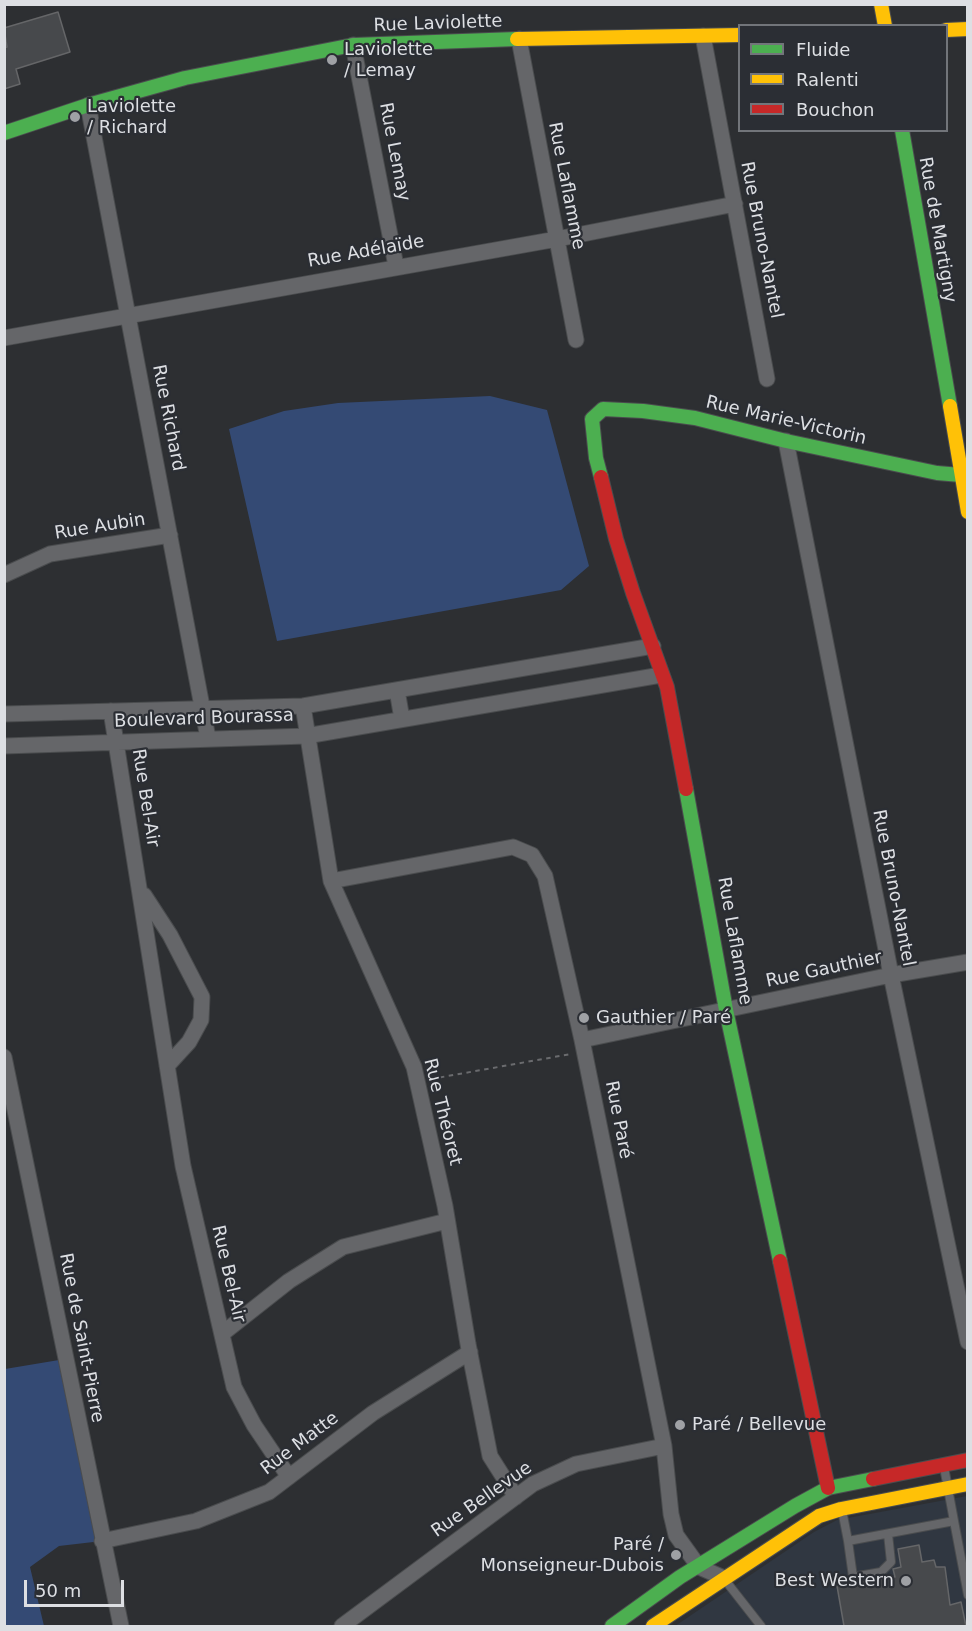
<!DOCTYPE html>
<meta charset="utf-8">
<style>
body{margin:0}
#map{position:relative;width:972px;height:1631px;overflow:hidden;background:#2d2f32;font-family:"DejaVu Sans",sans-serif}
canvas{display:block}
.frame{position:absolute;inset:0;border:6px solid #dddfe3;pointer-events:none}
.legend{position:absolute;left:738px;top:24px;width:210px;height:108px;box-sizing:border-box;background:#2b2e34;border:2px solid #72757a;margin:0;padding:8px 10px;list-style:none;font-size:18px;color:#dddfe3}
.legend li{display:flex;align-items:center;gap:12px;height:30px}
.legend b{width:30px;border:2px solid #72757a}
.scale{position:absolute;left:24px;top:1580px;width:100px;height:27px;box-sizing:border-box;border:3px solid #dddfe3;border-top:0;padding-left:8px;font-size:18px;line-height:21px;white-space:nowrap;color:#dddfe3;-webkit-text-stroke:4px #2b2e34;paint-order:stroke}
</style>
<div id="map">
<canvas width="972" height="1631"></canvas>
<div class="frame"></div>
<ul class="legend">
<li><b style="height:8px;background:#4caf50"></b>Fluide</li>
<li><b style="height:8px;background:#ffc107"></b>Ralenti</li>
<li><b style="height:8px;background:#c62828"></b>Bouchon</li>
</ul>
<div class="scale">50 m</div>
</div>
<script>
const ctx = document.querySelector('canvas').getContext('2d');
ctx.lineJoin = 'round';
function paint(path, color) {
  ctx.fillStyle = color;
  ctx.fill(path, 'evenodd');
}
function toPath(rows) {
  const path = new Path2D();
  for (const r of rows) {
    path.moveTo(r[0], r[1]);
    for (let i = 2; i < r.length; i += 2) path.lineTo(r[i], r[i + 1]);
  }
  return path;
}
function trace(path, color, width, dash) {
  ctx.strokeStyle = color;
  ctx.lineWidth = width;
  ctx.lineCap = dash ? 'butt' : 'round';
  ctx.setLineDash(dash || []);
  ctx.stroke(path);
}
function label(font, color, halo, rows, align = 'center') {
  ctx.font = font + ' "DejaVu Sans",sans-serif';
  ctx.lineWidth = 4.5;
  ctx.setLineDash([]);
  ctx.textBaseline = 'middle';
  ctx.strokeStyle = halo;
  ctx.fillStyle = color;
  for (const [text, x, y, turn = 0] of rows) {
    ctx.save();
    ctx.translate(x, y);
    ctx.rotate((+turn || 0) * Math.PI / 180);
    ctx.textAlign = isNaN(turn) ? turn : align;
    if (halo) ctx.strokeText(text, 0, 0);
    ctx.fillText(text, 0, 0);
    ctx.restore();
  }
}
paint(toPath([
 [967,1496,967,1626,675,1626,814,1532,837,1520]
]), '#303741');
paint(toPath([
 [490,396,547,410,589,566,561,590,277,641,229,429,284,411,338,403],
 [65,1359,102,1541,59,1546,30,1567,44,1626,5,1626,5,1369]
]), '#344a74');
const building = toPath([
 [58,12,70,52,16,69,20,84,4,89,4,48,7,47,4,28,58,12],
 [919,1545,922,1562,934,1560,936,1567,945,1567,950,1605,961,1602,966,1626,844,1626,837,1586,895,1577,893,1569,901,1567,898,1549,919,1545]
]);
paint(building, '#47494c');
trace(building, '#656668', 1.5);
const lane = toPath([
 [842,1510,848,1541,954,1521,944,1467],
 [954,1521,968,1595],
 [848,1541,853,1577,881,1572,891,1562,888,1534],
 [725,1580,761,1626]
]);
const street = toPath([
 [703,36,767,379],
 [519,39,576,340],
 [353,45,396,266],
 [88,105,208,738],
 [4,338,557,239,735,204],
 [786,441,891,975,968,1342],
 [4,575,50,554,170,535],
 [397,690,402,719],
 [303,706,331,881,414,1067,445,1206,468,1344,490,1456,516,1497],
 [111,711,183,1166,234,1387,254,1425,289,1477],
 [4,714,303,706,653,646],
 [4,746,306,736,661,675],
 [331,881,513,847,532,855,545,876,582,1040,664,1446,671,1514,676,1535,699,1567,724,1578],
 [144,895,170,935,202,997,201,1020,189,1042,167,1066],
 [582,1040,891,975,968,962],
 [4,1057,121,1626],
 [223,1333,289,1281,343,1247,447,1221],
 [102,1541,196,1521,269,1492,373,1413,470,1352],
 [342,1626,533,1484,576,1464,664,1446]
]);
const fast = toPath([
 [902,130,950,406],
 [4,133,88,105,185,78,353,45,517,39],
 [601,477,596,458,592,419,603,409,643,411,695,418,786,441,937,473,961,475],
 [686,789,726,1010,780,1261],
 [612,1626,680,1577,795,1506,828,1488,873,1479]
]);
const slow = toPath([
 [881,4,885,26],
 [946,30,968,29],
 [517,39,740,35],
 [950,406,968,512],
 [653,1626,819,1516,841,1509,968,1484]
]);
const jam = toPath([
 [601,477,616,539,633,593,667,687,686,789],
 [780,1261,828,1488],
 [873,1479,968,1460]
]);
trace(lane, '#4a4c4e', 10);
trace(street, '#4a4c4e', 17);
trace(fast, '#4a4c4e', 16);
trace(slow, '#4a4c4e', 16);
trace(jam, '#4a4c4e', 16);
trace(toPath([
 [431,1079,571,1054]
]), '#6a6b6e', 2, [4.5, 4.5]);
trace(lane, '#656669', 8);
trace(street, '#656669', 15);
trace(fast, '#4caf50', 14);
trace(slow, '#ffc107', 14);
trace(jam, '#c62828', 14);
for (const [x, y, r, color] of [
 [332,60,6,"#9fa1a5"],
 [75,117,6,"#9fa1a5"],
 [584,1018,6,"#9fa1a5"],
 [680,1425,6,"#9fa1a5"],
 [676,1555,6,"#9fa1a5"],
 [906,1581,6,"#9fa1a5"]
]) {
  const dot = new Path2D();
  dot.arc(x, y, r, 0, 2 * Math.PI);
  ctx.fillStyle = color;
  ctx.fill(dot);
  trace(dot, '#2b2e34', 2);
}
label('18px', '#dddfe3', '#2b2e34', [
 ["Rue Laviolette",438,24,-2],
 ["Rue Lemay",394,152,79],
 ["Rue Laflamme",566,186,79],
 ["Rue de Martigny",937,230,80],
 ["Rue Bruno-Nantel",761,240,79],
 ["Rue Adélaïde",366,252,-10],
 ["Rue Richard",168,418,79],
 ["Rue Marie-Victorin",786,421,13],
 ["Rue Aubin",100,527,-9],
 ["Boulevard Bourassa",204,719,-2],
 ["Rue Bel-Air",145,798,81],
 ["Rue Bruno-Nantel",893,888,79],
 ["Rue Laflamme",734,941,80],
 ["Rue Gauthier",824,970,-12],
 ["Rue Théoret",442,1112,76],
 ["Rue Paré",618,1120,79],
 ["Rue Bel-Air",228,1274,77],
 ["Rue de Saint-Pierre",81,1338,79],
 ["Rue Matte",300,1444,-37],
 ["Rue Bellevue",482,1500,-35]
]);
label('18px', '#dddfe3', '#2b2e34', [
 ["Laviolette",344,50],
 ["/ Lemay",344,71],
 ["Laviolette",87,107],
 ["/ Richard",87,128],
 ["Gauthier / Paré",596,1018],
 ["Paré / Bellevue",692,1425],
 ["Paré /",664,1545,"right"],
 ["Monseigneur-Dubois",664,1566,"right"],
 ["Best Western",894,1581,"right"]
], 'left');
</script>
